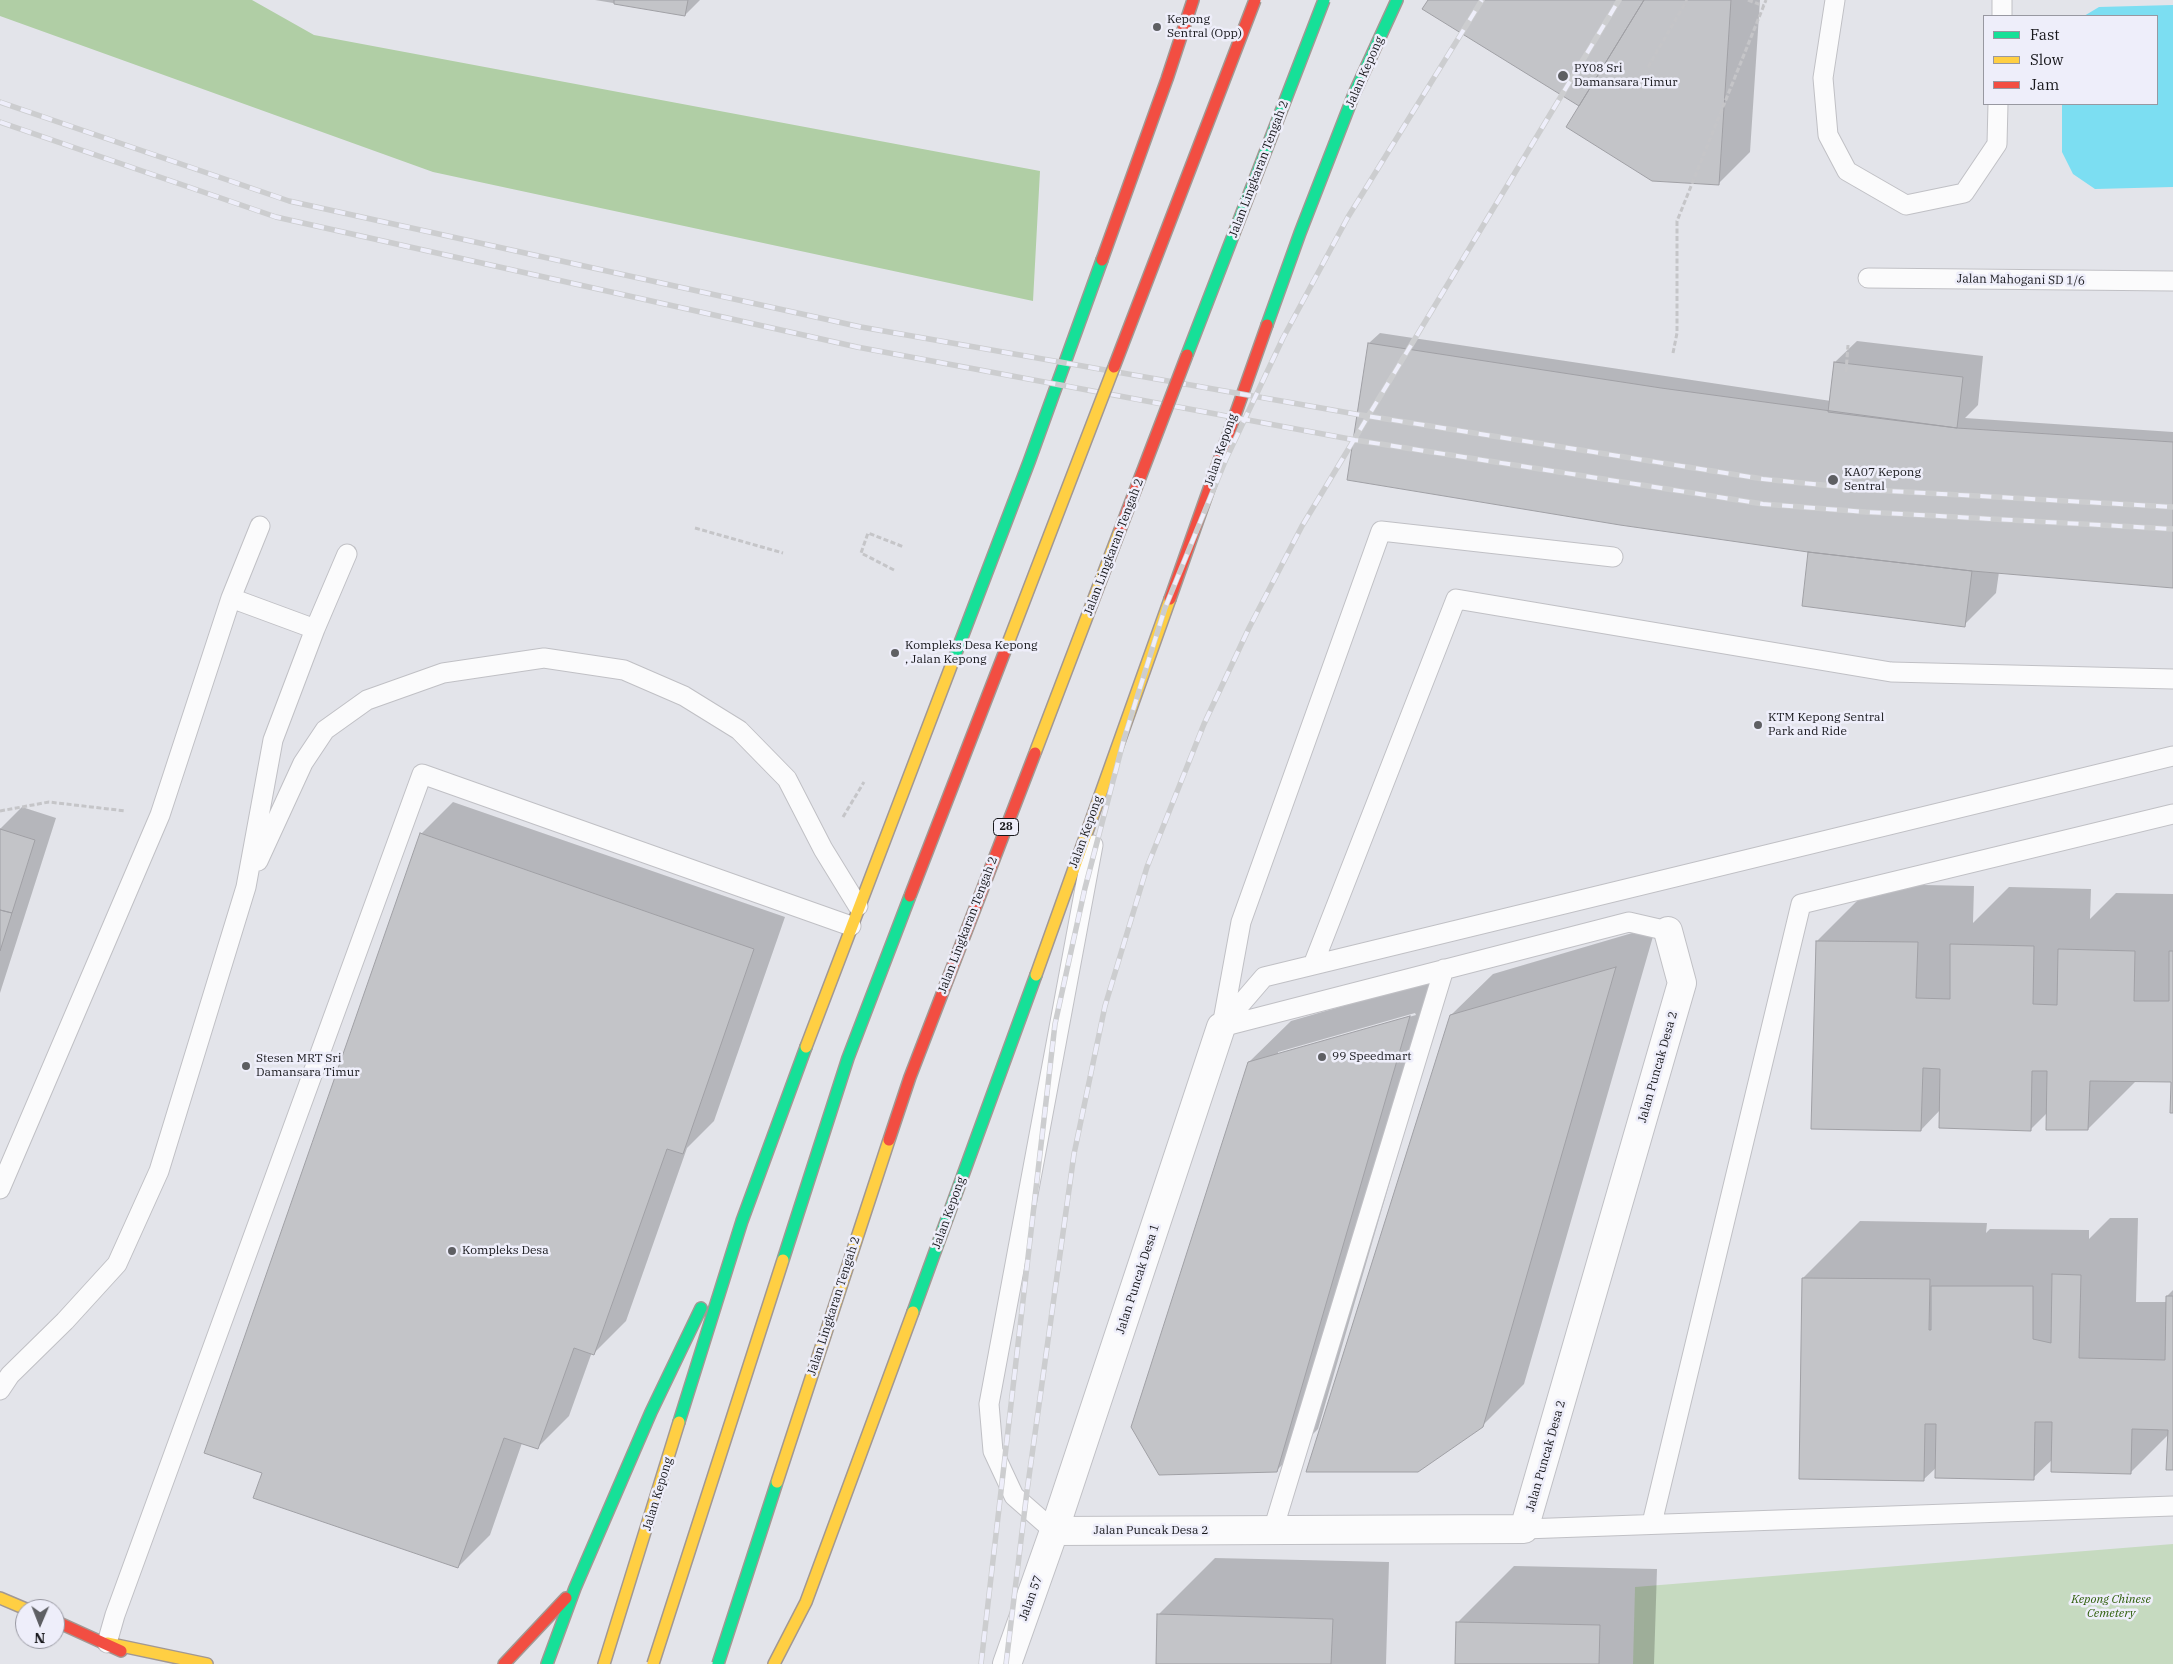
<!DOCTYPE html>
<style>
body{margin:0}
#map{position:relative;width:2173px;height:1664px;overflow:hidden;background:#e3e4ea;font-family:"IBM Plex Serif",serif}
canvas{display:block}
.legend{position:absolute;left:1983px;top:15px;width:175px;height:90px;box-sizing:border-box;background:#eeeefa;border:1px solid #9898a1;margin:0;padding:6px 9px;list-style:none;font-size:15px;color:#17171b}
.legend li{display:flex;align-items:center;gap:10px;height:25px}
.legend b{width:25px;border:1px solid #9898a1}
.north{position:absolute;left:15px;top:1599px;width:50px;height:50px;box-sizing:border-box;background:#eeeefa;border:1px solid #9898a1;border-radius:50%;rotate:181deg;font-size:14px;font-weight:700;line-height:20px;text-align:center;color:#17171b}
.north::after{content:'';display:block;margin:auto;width:18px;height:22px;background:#5e5f63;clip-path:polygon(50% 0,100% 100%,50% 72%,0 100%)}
</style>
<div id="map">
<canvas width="2173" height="1664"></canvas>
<ul class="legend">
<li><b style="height:6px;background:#16e098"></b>Fast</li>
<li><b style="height:6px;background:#ffcf43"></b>Slow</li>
<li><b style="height:6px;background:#f24e42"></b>Jam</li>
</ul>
<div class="north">N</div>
</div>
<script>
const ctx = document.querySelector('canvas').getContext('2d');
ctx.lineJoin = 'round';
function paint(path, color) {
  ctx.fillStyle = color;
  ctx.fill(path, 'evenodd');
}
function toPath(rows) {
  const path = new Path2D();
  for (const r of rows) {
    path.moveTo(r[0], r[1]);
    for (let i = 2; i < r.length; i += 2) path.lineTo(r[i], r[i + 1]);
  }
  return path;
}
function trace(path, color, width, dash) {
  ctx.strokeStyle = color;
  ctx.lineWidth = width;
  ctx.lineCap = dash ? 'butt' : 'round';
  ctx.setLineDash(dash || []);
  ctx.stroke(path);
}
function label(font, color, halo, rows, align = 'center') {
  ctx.font = font + ' "IBM Plex Serif",serif';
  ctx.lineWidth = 5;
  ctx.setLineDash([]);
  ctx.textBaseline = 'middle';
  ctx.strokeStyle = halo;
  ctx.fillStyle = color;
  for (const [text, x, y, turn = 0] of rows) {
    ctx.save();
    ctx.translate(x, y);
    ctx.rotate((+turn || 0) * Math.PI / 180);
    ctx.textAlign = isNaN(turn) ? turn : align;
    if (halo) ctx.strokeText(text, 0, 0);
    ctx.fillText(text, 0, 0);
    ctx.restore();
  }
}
paint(toPath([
 [2173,1544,2173,1664,1633,1664,1635,1587]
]), '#c6dac0');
paint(toPath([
 [0,0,252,0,314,35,1040,171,1033,301,433,172,0,16]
]), '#b0cea5');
paint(toPath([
 [2173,5,2173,187,2095,189,2073,174,2062,152,2062,104,2157,104,2157,16,2084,16,2099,7]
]), '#7cdef2');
paint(toPath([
 [595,0,700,0,685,15],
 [1429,0,1760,0,1750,152,1718,184,1584,101],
 [1380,333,1831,401,1835,362,1857,341,1983,356,1978,405,1965,418,2173,432,2173,586,1999,572,1996,593,1964,625,1369,343],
 [453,802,785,917,714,1121,687,1148,626,1321,594,1353,592,1352,569,1416,537,1448,522,1443,490,1535,458,1567,263,1473,421,834],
 [22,807,56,818,0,993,0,829],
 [1874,884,1974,886,1973,923,2009,887,2091,889,2090,919,2116,893,2173,894,2173,1112,2172,1081,2137,1080,2088,1129,2047,1113,2031,1129,1941,1109,1921,1130,1817,941],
 [1656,926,1524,1384,1482,1426,1451,1015,1493,974],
 [1450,975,1318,1429,1277,1470,1249,1062,1291,1021],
 [1415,1013,1416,1015,1278,1054,1278,1052],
 [2110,1218,2138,1218,2136,1302,2167,1302,2167,1296,2173,1290,2173,1469,2169,1434,2130,1473,2053,1459,2033,1478,1937,1467,1923,1480,1803,1278,1860,1221,1987,1223,1986,1233,1990,1229,2089,1230,2089,1239],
 [1215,1558,1389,1562,1386,1664,1157,1664,1158,1615],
 [1514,1566,1657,1569,1654,1664,1456,1664,1457,1623]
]), '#0003');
const building = toPath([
 [614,0,688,0,685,16,614,4,614,0],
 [1428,0,1644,0,1579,106,1422,9,1428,0],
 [1644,0,1731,0,1719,185,1652,181,1566,127,1644,0],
 [1368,343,1661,388,1957,428,2173,442,2173,588,1972,571,1808,552,1620,525,1347,480,1368,343],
 [1834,362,1963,377,1957,428,1828,412,1834,362],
 [1808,552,1972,571,1965,627,1802,606,1808,552],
 [0,829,35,840,12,913,0,910,0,829],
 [420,833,754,949,683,1154,667,1149,594,1355,574,1348,538,1449,504,1438,458,1568,253,1498,262,1473,204,1453,420,833],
 [0,910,12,913,0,951,0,910],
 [1816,941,1918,942,1916,998,1950,999,1950,944,2034,946,2033,1004,2057,1005,2058,949,2135,951,2134,1001,2169,1001,2169,951,2173,951,2173,1113,2170,1113,2171,1082,2090,1081,2088,1130,2046,1130,2047,1071,2032,1071,2031,1131,1939,1128,1940,1069,1923,1068,1921,1131,1811,1129,1816,941],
 [1616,967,1483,1427,1418,1472,1306,1472,1450,1015,1616,967],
 [1410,1016,1277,1472,1159,1475,1131,1427,1248,1062,1410,1016],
 [2052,1274,2081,1275,2079,1358,2165,1360,2166,1296,2173,1296,2173,1470,2166,1470,2168,1430,2132,1429,2131,1474,2051,1472,2052,1422,2035,1422,2034,1480,1935,1478,1936,1424,1925,1424,1924,1481,1799,1479,1802,1278,1930,1279,1929,1330,1931,1330,1931,1286,2033,1286,2033,1339,2051,1343,2052,1274],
 [1157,1614,1333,1619,1331,1664,1156,1664,1157,1614],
 [1456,1622,1600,1625,1599,1664,1455,1664,1456,1622]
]);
paint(building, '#c3c4c8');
trace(building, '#a0a0a5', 1);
const lane = toPath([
 [1835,0,1823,78,1828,135,1847,171,1906,205,1964,193,1997,144,1998,104],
 [2002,16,2002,0],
 [1868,278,2173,281],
 [231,598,315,629],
 [258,861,303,763,325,730,367,700,443,673,544,658,624,670,684,696,739,730,787,779,823,849,858,906],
 [1313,965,1456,599,1891,672,2173,679],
 [1222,1026,1241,922,1381,531,1613,557],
 [1221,1027,1264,977,2173,756],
 [1221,1027,1629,922,1668,931],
 [0,1189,160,815,231,598,260,526],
 [0,1390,10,1375,65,1321,117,1264,159,1171,246,887,273,740,315,629,347,554],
 [1652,1523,1801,904,2173,814],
 [1524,1529,2173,1506],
 [1273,1530,1444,969],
 [1054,1531,1014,1496,993,1451,989,1404,1093,845],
 [107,1643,115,1615,422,774,851,926]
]);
const street = toPath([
 [1054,1531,1524,1529,1682,983,1668,931],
 [1007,1664,1054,1531,1221,1027]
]);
const fast = toPath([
 [1267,325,1300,233,1354,94,1397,0],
 [953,661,1029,462,1102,260],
 [913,1312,1036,975],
 [679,1422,742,1221,806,1047],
 [547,1664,575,1588,651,1412,701,1308]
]);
const slow = toPath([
 [1036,975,1170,599],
 [806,1047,953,661],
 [0,1598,26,1609],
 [107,1643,207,1664],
 [604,1664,679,1422],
 [774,1664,806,1602,913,1312]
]);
const jam = toPath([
 [1102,260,1167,79,1193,0],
 [1170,599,1267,325],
 [55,1621,121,1651],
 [504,1664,566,1598]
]);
trace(lane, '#c0c0c5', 21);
trace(street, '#c0c0c5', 30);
trace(fast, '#a29893', 14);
trace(slow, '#a29893', 14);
trace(jam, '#a29893', 14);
trace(toPath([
 [1748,0,1764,6],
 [1648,67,1687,0],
 [1673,353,1677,333,1677,221,1766,0],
 [1846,372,1848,345],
 [695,528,783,553],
 [894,570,861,553,868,533,904,547],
 [0,811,49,802,126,811],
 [843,817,864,782]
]), '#c5c5c8', 3, [5, 2.5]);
trace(lane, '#fbfbfc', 19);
trace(street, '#fbfbfc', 28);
trace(fast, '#16e098', 11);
trace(slow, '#ffcf43', 11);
trace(jam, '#f24e42', 11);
const rail = toPath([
 [0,102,289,201,861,327,1361,415,1763,479,1872,490,2173,507],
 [0,122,276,217,857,347,1355,440,1763,504,1866,512,2173,529],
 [981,1664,1055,1024,1085,888,1124,739,1165,608,1226,459,1283,338,1348,217,1482,0],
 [1006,1664,1027,1491,1074,1154,1105,1006,1147,867,1204,724,1249,628,1302,526,1619,0]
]);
trace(rail, '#cccdcf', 5.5);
trace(rail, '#eeeefa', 4, [11]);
const fastBridge = toPath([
 [1187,355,1324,0],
 [783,1260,848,1058,910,896],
 [718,1664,777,1482]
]);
const slowBridge = toPath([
 [1005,651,1114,367],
 [1035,753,1120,530],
 [777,1482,889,1140],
 [653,1664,783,1260]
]);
const jamBridge = toPath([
 [1114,367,1255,0],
 [1120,530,1187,355],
 [910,896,1005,651],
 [889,1140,910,1077,1035,753]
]);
trace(fastBridge, '#a29893', 14, []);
trace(slowBridge, '#a29893', 14, []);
trace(jamBridge, '#a29893', 14, []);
trace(fastBridge, '#16e098', 11);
trace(slowBridge, '#ffcf43', 11);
trace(jamBridge, '#f24e42', 11);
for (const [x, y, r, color] of [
 [1157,27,5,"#5e5f63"],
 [1563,76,6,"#5e5f63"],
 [1833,480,6,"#5e5f63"],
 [895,653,5,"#5e5f63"],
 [1758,725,5,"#5e5f63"],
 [1322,1057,5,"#5e5f63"],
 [246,1066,5,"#5e5f63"],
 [452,1251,5,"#5e5f63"]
]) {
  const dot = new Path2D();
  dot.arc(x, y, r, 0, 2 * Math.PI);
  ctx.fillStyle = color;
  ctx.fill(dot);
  trace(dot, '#eeeefa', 2);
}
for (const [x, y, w] of [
 [1006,827,25]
]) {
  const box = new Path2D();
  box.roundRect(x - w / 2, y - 8.5, w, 17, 4);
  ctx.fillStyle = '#eeeefa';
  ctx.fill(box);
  trace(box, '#17171b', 1);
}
label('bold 11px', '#17171b', null, [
 ["28",1006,827]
]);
label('12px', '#17171b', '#eeeefa', [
 ["Kepong",1167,20],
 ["Sentral (Opp)",1167,34],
 ["PY08 Sri",1574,69],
 ["Damansara Timur",1574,83],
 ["KA07 Kepong",1844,473],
 ["Sentral",1844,487],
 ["Kompleks Desa Kepong",905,646],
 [", Jalan Kepong",905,660],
 ["KTM Kepong Sentral",1768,718],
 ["Park and Ride",1768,732],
 ["99 Speedmart",1332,1057],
 ["Stesen MRT Sri",256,1059],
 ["Damansara Timur",256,1073],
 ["Kompleks Desa",462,1251]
], 'left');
label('12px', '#17171b', '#eeeefa', [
 ["Jalan Kepong",1365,72,-66],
 ["Jalan Lingkaran Tengah 2",1259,169,-69],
 ["Jalan Mahogani SD 1/6",2021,280,1],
 ["Jalan Kepong",1221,450,-71],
 ["Jalan Lingkaran Tengah 2",1114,547,-69],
 ["Jalan Kepong",1086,832,-70],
 ["Jalan Lingkaran Tengah 2",968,925,-69],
 ["Jalan Puncak Desa 2",1658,1067,-74],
 ["Jalan Kepong",949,1213,-70],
 ["Jalan Puncak Desa 1",1138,1279,-72],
 ["Jalan Lingkaran Tengah 2",834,1306,-72],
 ["Jalan Puncak Desa 2",1546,1456,-74],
 ["Jalan Kepong",658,1494,-73],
 ["Jalan Puncak Desa 2",1151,1531],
 ["Jalan 57",1031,1598,-70]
]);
label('italic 12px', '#2d5d09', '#eeeefa', [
 ["Kepong Chinese",2111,1600],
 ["Cemetery",2111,1614]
]);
</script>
